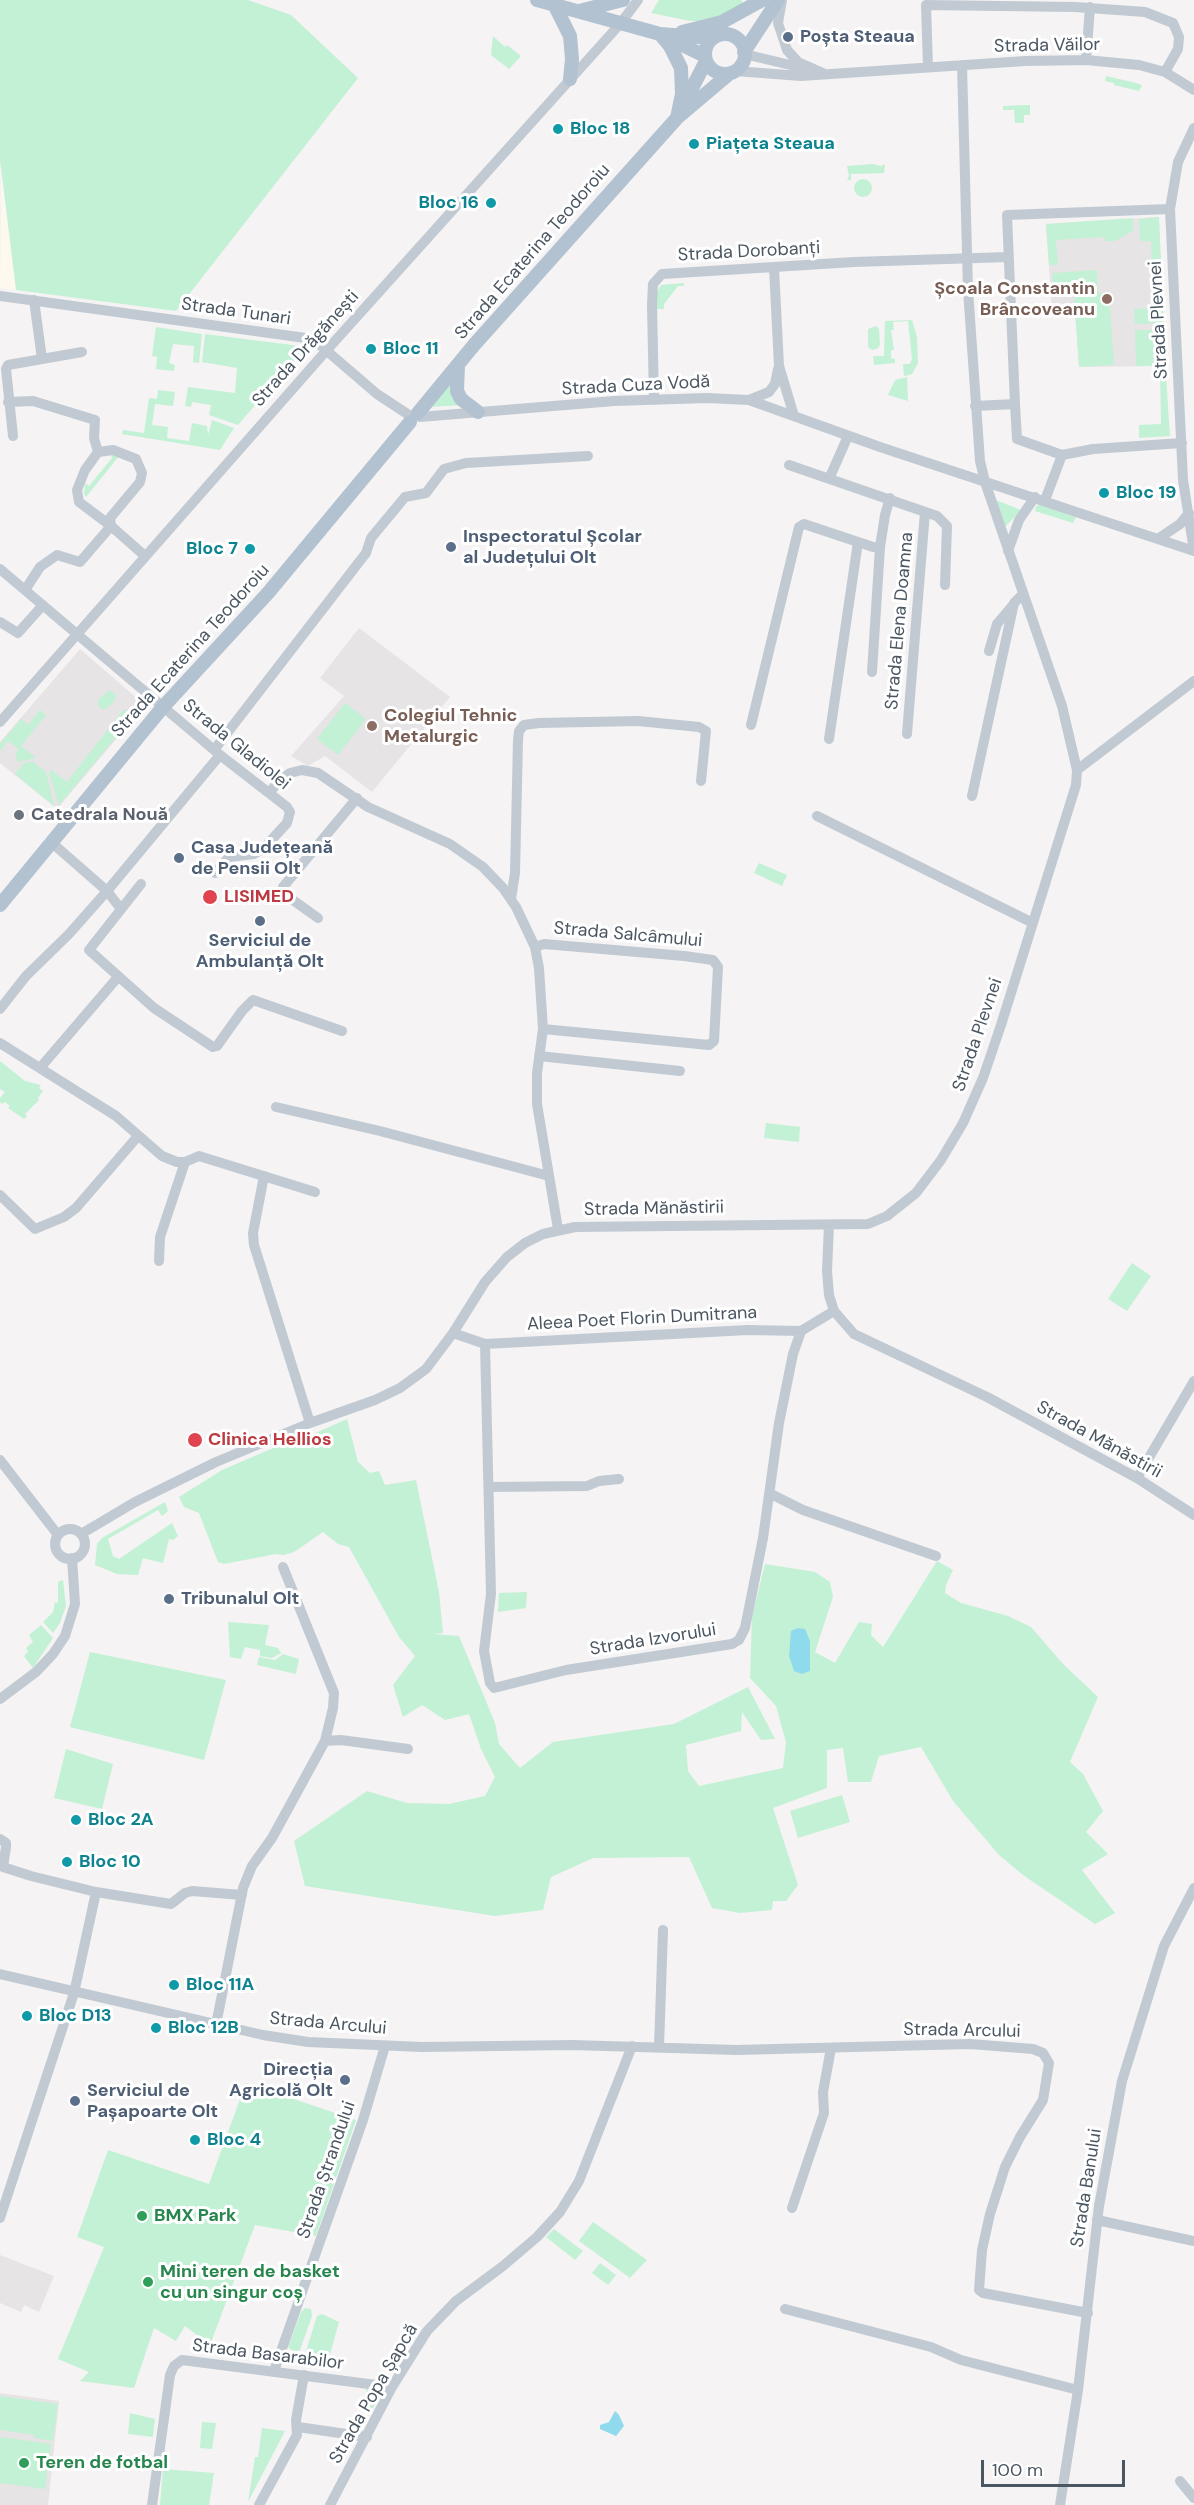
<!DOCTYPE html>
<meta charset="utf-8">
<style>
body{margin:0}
#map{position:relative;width:1194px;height:2505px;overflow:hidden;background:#f5f3f3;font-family:"DM Sans",sans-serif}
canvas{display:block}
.scale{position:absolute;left:981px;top:2460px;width:144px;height:27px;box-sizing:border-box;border:3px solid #4a5661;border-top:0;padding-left:8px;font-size:18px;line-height:21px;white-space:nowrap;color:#4a5661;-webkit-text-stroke:4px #fff;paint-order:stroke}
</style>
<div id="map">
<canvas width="1194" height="2505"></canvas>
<div class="scale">100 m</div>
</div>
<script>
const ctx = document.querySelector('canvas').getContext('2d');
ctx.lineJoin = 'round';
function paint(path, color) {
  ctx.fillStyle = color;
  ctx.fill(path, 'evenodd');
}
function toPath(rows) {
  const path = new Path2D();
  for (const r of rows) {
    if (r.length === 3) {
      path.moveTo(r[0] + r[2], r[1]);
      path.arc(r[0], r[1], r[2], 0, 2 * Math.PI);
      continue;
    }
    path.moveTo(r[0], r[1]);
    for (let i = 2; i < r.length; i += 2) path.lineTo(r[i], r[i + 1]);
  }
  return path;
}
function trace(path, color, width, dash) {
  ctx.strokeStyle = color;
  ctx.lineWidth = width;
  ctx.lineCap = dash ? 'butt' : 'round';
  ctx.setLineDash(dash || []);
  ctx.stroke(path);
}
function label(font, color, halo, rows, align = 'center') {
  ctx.font = font + ' "DM Sans",sans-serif';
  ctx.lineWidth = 6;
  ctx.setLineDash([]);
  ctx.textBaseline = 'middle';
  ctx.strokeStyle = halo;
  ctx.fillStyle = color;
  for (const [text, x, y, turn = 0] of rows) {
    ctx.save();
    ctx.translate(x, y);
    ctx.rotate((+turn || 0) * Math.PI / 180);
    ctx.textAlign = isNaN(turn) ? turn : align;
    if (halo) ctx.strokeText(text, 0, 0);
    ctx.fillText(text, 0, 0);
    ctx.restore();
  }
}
paint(toPath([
 [2,159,16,290,0,288]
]), '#fdf9ef');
paint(toPath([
 [1159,217,1165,366,1079,367,1075,310,1052,311,1046,224],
 [359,628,450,697,372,792,325,756,308,766,291,756,344,696,320,678],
 [80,649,145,705,57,809,0,763,0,742],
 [0,2255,54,2276,39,2312,24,2305,21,2312,0,2303],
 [0,2393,59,2401,48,2505,0,2505]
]), '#e6e4e5');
paint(toPath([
 [0,0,248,0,291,15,358,78,176,311,16,290,0,160],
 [659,0,741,0,743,2,734,10,706,21,690,21,651,13],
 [493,36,505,47,507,45,521,56,509,69,491,55],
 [1106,76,1132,82,1142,85,1139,91,1114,85,1114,83,1105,81],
 [1026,105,1030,105,1030,115,1024,115,1024,123,1015,123,1014,110,1003,110,1003,106],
 [873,164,881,166,885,164,884,173,851,174,851,180,847,180,849,176,847,166],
 [863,188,9],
 [1159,217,1162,286,1153,286,1151,241,1140,241,1139,219],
 [1133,218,1133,231,1115,241,1105,241,1104,237,1056,240,1058,265,1049,265,1046,224],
 [1097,270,1098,293,1109,293,1114,365,1079,367,1074,296,1054,297,1052,273],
 [684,283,684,286,678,286,664,304,664,309,656,309,657,292,661,285],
 [1162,292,1164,323,1135,324,1134,309,1154,308,1153,293],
 [912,320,917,337,918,363,912,374,904,376,903,364,910,364,912,359,908,321,893,322,894,330,891,330,894,350,891,350,891,358,895,359,895,363,874,365,873,356,884,356,885,321],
 [876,326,879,329,880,345,877,349,872,350,868,347,868,329],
 [156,327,202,334,199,363,193,362,194,346,173,344,169,363,175,365,174,371,156,369,157,357,152,356],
 [1135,330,1163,330,1170,436,1139,438,1139,425,1161,424,1160,366,1136,366],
 [205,334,300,346,301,352,238,425,209,415,211,405,192,402,191,407,185,406,188,387,235,393,237,368,202,362],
 [907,377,908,401,888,395,895,380],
 [449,383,452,383,463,405,430,407],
 [158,390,175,392,173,406,155,404,152,425,168,427,167,438,189,441,192,423,207,426,208,435,212,420,234,428,220,450,122,434,123,430,144,433,149,398,157,399],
 [114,452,119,456,86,497,84,494,85,483,89,486,112,458,111,456],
 [996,500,1021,510,1005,527],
 [1040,505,1076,517,1073,523,1035,511,1036,506],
 [109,690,115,694,116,698,112,704,103,710,98,706,98,700],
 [345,703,366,719,338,755,317,739],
 [124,709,133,717,59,805,49,773,51,770,67,782],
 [40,710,46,715,21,746,35,757,33,759,18,762,15,754,19,749,8,741,0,751,0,744,21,719,28,725],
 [32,761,46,772,54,806,15,774,23,764],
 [759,863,787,875,782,886,754,873],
 [0,1061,25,1081,41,1085,39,1088,43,1091,38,1098,39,1100,25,1114,27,1116,24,1119,8,1108,10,1106,5,1102,2,1104,0,1102,0,1098,5,1092,0,1089],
 [766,1123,800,1127,799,1142,764,1138],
 [1132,1263,1151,1276,1127,1311,1108,1299],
 [347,1419,358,1462,370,1473,379,1471,385,1485,416,1480,439,1592,443,1633,433,1634,459,1636,495,1723,499,1744,520,1768,553,1742,674,1724,748,1687,775,1739,761,1740,742,1712,741,1731,686,1745,688,1771,699,1786,783,1768,786,1742,776,1706,750,1678,752,1617,765,1564,815,1572,830,1582,833,1597,815,1652,835,1663,859,1622,872,1624,871,1635,883,1647,937,1561,953,1570,946,1585,945,1593,961,1603,1008,1616,1031,1627,1063,1664,1098,1697,1070,1762,1083,1774,1103,1811,1086,1832,1108,1854,1082,1870,1115,1913,1095,1924,1023,1875,999,1855,953,1801,921,1747,879,1756,871,1782,848,1782,843,1748,827,1750,827,1788,773,1808,798,1885,786,1901,773,1901,772,1910,740,1913,712,1908,689,1857,593,1858,551,1877,543,1910,495,1916,305,1886,294,1841,367,1791,407,1803,449,1804,485,1796,495,1777,481,1749,469,1714,445,1720,422,1705,403,1717,393,1685,415,1656,399,1637,349,1547,338,1544,323,1532,294,1552,284,1555,276,1554,224,1564,218,1562,199,1513,184,1507,179,1497,222,1470,278,1446,284,1447],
 [165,1502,168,1511,162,1516,158,1510,108,1539,113,1556,119,1559,172,1523,178,1536,173,1540,169,1539,163,1563,143,1558,138,1575,117,1574,95,1565,97,1544,102,1538],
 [63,1580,66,1606,60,1623,53,1633,43,1622,53,1612,55,1602,58,1603,58,1582],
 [527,1592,526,1608,498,1612,499,1593],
 [228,1622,269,1625,265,1645,278,1648,281,1653,272,1658,260,1656,260,1650,245,1647,241,1659,230,1657],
 [41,1625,53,1638,33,1668,24,1656,28,1652,26,1648,33,1642,29,1635],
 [90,1652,226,1680,204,1760,70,1727],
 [283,1654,299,1659,296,1674,257,1665,259,1657,275,1660],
 [66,1749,113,1764,102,1809,54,1798],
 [842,1795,850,1822,798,1838,790,1811],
 [246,2083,356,2120,316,2236,255,2225,210,2345,185,2326,176,2341,154,2328,134,2388,80,2381,89,2372,58,2359,104,2247,77,2237,108,2150,209,2184],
 [593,2222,647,2260,630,2278,579,2241],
 [554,2229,583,2251,575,2260,546,2237],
 [600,2263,616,2275,608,2285,592,2273],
 [305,2308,311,2309,312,2316,300,2350,294,2352,288,2347,301,2312],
 [322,2314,339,2322,329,2358,324,2360,308,2356,306,2351,317,2316],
 [366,2389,382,2393,368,2416],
 [0,2396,58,2404,53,2441,34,2438,34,2435,0,2430],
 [130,2413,155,2419,153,2437,128,2434],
 [202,2422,216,2423,212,2449,200,2448],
 [262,2428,285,2431,248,2502,255,2457,258,2457],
 [0,2437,51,2444,45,2489,0,2483],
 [163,2469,214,2473,209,2505,160,2505]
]), '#c3f1d5');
paint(toPath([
 [798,1628,805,1629,810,1641,810,1671,802,1674,794,1671,789,1656,791,1631],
 [615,2411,619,2415,624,2426,616,2436,600,2429,600,2425,609,2422]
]), '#90daee');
trace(toPath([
 [782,0,778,23,787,50,798,62,823,73],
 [744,54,803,68],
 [1086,60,1090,7],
 [928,67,926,5,1075,7,1145,12,1173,23,1179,37,1178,49,1165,72],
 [735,71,801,76,1025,61,1086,60,1139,65,1165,72,1194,90],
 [1170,209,1007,215,1015,404,1017,439,1062,455,1093,449,1182,443],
 [774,268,779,366,794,416],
 [0,296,313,339,377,394,409,415],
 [42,359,82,352],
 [654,400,652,305,653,284,662,274,854,262,1008,257],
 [749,400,769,392,775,384,778,369],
 [8,402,33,401,95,420,94,438,98,452],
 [975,406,1015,404],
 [420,417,614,401,707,398,749,400,880,447,1194,551,1183,480,1170,209,1178,162,1194,128],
 [13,436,6,369,8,365,42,359,34,300],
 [789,465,937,516,947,526,945,585],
 [829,479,848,436],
 [1045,500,1062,455],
 [1158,539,1180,524,1189,513],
 [1008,551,1019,520,1035,497],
 [0,569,220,755,287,807,290,812,287,823,263,849,254,854,229,857,215,873],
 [25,590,40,567,57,555,80,562,111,526,110,518,140,482,142,473,136,459,113,450,98,452,85,470,77,490,79,502,111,526,145,556],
 [0,622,18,633,43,605],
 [989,651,997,624,1014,604],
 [872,672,880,547],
 [0,722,326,351,620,24,638,0],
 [751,725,799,527,804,524,873,547,880,547,885,515,890,498],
 [907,734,925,512],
 [829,739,858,542],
 [214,750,366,553,371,538,405,497,426,493,444,469,466,463,588,456],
 [1077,770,1194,681],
 [270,793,277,782,290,773,302,770,318,773,368,807,450,844,483,867,503,888,516,907,535,947,539,968,543,1029,537,1073,537,1104,558,1229],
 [972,796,1014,603,1023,594],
 [817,816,1033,923],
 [51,842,107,891,121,909],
 [141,884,89,950,154,1008,213,1047,217,1046,242,1011,253,1000,342,1031],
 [511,899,515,873,518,740,519,731,524,725,539,723,638,721,699,727,706,731,701,781],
 [318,918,283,893,283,887,357,798],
 [535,947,544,944,684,956,713,960,718,967,714,1041,709,1045,543,1029],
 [0,1009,26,976,69,934,107,891,220,755],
 [0,1043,116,1116,162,1156,177,1162,185,1162,199,1156,315,1192],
 [539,1056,680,1071],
 [40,1068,118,977],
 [276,1107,380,1131,549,1176],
 [264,1176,253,1233,254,1245,310,1423],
 [0,1195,35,1229,64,1217,76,1208,138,1136],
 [829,1225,827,1271,829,1295,834,1311,854,1334,987,1397,1137,1478,1194,1515],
 [159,1261,160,1237,185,1162],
 [453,1333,485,1344,748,1330,801,1331],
 [485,1344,491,1594,484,1651,490,1683,494,1688,566,1670,732,1644,739,1640,745,1628,763,1538,779,1423,793,1354,801,1331,834,1311],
 [0,1460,58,1535],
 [1137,1478,1194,1381],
 [489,1487,587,1486,599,1481,619,1479],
 [771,1494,803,1510,936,1556],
 [70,1544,15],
 [81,1534,135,1502,216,1462,310,1423,375,1400,400,1388,426,1369,453,1333,485,1282,507,1257,525,1243,543,1234,575,1227,868,1224,887,1216,916,1193,941,1160,963,1123,983,1078,1001,1025,1076,785,1077,770,1062,706,985,482,980,461,968,290,962,65],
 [0,1699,36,1672,53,1654,65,1636,75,1604,72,1558],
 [325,1741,341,1740,408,1749],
 [0,1839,6,1843,6,1847,3,1867,31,1876,96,1892,171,1904,185,1893,192,1891,242,1895],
 [0,1974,263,2035,308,2042,422,2047,572,2045,737,2050,970,2044,1033,2049,1043,2053,1049,2063,1043,2100,1020,2137,1005,2167,990,2214,982,2250,979,2290,983,2293,1088,2313],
 [216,2025,243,1888,252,1866,272,1838,325,1741,333,1708,334,1693,283,1567],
 [659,2047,663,1930],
 [792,2208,824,2113,823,2092,831,2048],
 [0,2218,74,1993,96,1892],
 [1097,2220,1194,2241],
 [785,2309,931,2347,961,2360,1078,2390],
 [274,2371,363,2120,385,2046],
 [298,2427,367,2437],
 [1180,2481,1194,2498],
 [152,2505,170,2375,174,2366,182,2360,392,2387],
 [259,2505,297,2435,296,2420,304,2375],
 [330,2505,392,2387,427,2331,456,2301,503,2266,537,2237,560,2212,579,2181,632,2046],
 [1060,2505,1078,2390,1099,2206,1122,2081,1164,1946,1194,1888]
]), '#c1cad2', 10);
trace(toPath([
 [537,0,660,34,713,38],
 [555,6,570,36,572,59,570,79],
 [579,11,623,0],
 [682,32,722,22,762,0],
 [660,34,670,46,681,68,682,94,677,118],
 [725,54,20],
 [672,40,705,56],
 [744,52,778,0],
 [684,104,706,61],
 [458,365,457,391,461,399,478,412],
 [418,413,474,345,677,118,729,74],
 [0,905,163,707,268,593,410,422]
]), '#b3c2d1', 14);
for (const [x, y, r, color] of [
 [788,37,6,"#5c6f8a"],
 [558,129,6,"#0f9aa8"],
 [694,144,6,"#0f9aa8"],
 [491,203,6,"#0f9aa8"],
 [1107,299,6,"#8d6e63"],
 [371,349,6,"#0f9aa8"],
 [1104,493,6,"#0f9aa8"],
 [451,547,6,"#5c6f8a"],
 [250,549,6,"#0f9aa8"],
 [372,726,6,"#8d6e63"],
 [19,815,6,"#6b7280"],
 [179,858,6,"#5c6f8a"],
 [210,897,8,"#e0444e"],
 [260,921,6,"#5c6f8a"],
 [195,1440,8,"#e0444e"],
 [169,1599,6,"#5c6f8a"],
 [76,1820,6,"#0f9aa8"],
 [67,1862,6,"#0f9aa8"],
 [174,1985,6,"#0f9aa8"],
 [27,2016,6,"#0f9aa8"],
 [156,2028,6,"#0f9aa8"],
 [345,2080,6,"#5c6f8a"],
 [75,2101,6,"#5c6f8a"],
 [195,2140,6,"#0f9aa8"],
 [142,2216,6,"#2e9e5b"],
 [148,2282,6,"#2e9e5b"],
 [24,2463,6,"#2e9e5b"]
]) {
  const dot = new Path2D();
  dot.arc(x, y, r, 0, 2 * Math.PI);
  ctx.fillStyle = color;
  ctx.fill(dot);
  trace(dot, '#fff', 2);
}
label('bold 18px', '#4e5e75', '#fff', [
 ["Poșta Steaua",800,37],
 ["Inspectoratul Școlar",463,537],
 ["al Județului Olt",463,558],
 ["Casa Județeană",191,848],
 ["de Pensii Olt",191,869],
 ["Serviciul de",260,941,"center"],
 ["Ambulanță Olt",260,962,"center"],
 ["Tribunalul Olt",181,1599],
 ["Direcția",333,2070,"right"],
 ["Agricolă Olt",333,2091,"right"],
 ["Serviciul de",87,2091],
 ["Pașapoarte Olt",87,2112]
], 'left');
label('18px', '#4a5661', '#fff', [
 ["Strada Văilor",1047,46,-1],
 ["Strada Ecaterina Teodoroiu",533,252,-49],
 ["Strada Dorobanți",749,252,-3],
 ["Strada Tunari",236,312,8],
 ["Strada Plevnei",1159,320,-93],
 ["Strada Drăgănești",306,349,-48],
 ["Strada Cuza Vodă",636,386,-3],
 ["Strada Elena Doamna",900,621,-85],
 ["Strada Ecaterina Teodoroiu",191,651,-48],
 ["Strada Gladiolei",236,745,39],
 ["Strada Salcâmului",628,935,5],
 ["Strada Plevnei",978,1035,-71],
 ["Strada Mănăstirii",654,1209,-1],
 ["Aleea Poet Florin Dumitrana",642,1319,-3],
 ["Strada Mănăstirii",1099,1440,29],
 ["Strada Izvorului",653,1640,-9],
 ["Strada Arcului",328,2024,5],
 ["Strada Arcului",962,2031,1],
 ["Strada Ștrandului",327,2170,-71],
 ["Strada Banului",1087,2188,-81],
 ["Strada Basarabilor",268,2355,7],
 ["Strada Popa Șapcă",374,2394,-60]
]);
label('bold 18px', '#0d838f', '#fff', [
 ["Bloc 18",570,129],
 ["Piațeta Steaua",706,144],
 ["Bloc 16",479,203,"right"],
 ["Bloc 11",383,349],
 ["Bloc 19",1116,493],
 ["Bloc 7",238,549,"right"],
 ["Bloc 2A",88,1820],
 ["Bloc 10",79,1862],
 ["Bloc 11A",186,1985],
 ["Bloc D13",39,2016],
 ["Bloc 12B",168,2028],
 ["Bloc 4",207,2140]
], 'left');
label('bold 18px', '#785e54', '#fff', [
 ["Școala Constantin",1095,289],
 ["Brâncoveanu",1095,310],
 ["Colegiul Tehnic",384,716,"left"],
 ["Metalurgic",384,737,"left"]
], 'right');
label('bold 18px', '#5b616d', '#fff', [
 ["Catedrala Nouă",31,815]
], 'left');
label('bold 18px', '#be3a42', '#fff', [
 ["LISIMED",224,897],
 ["Clinica Hellios",208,1440]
], 'left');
label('bold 18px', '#27864d', '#fff', [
 ["BMX Park",154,2216],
 ["Mini teren de basket",160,2272],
 ["cu un singur coș",160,2293],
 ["Teren de fotbal",36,2463]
], 'left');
</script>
